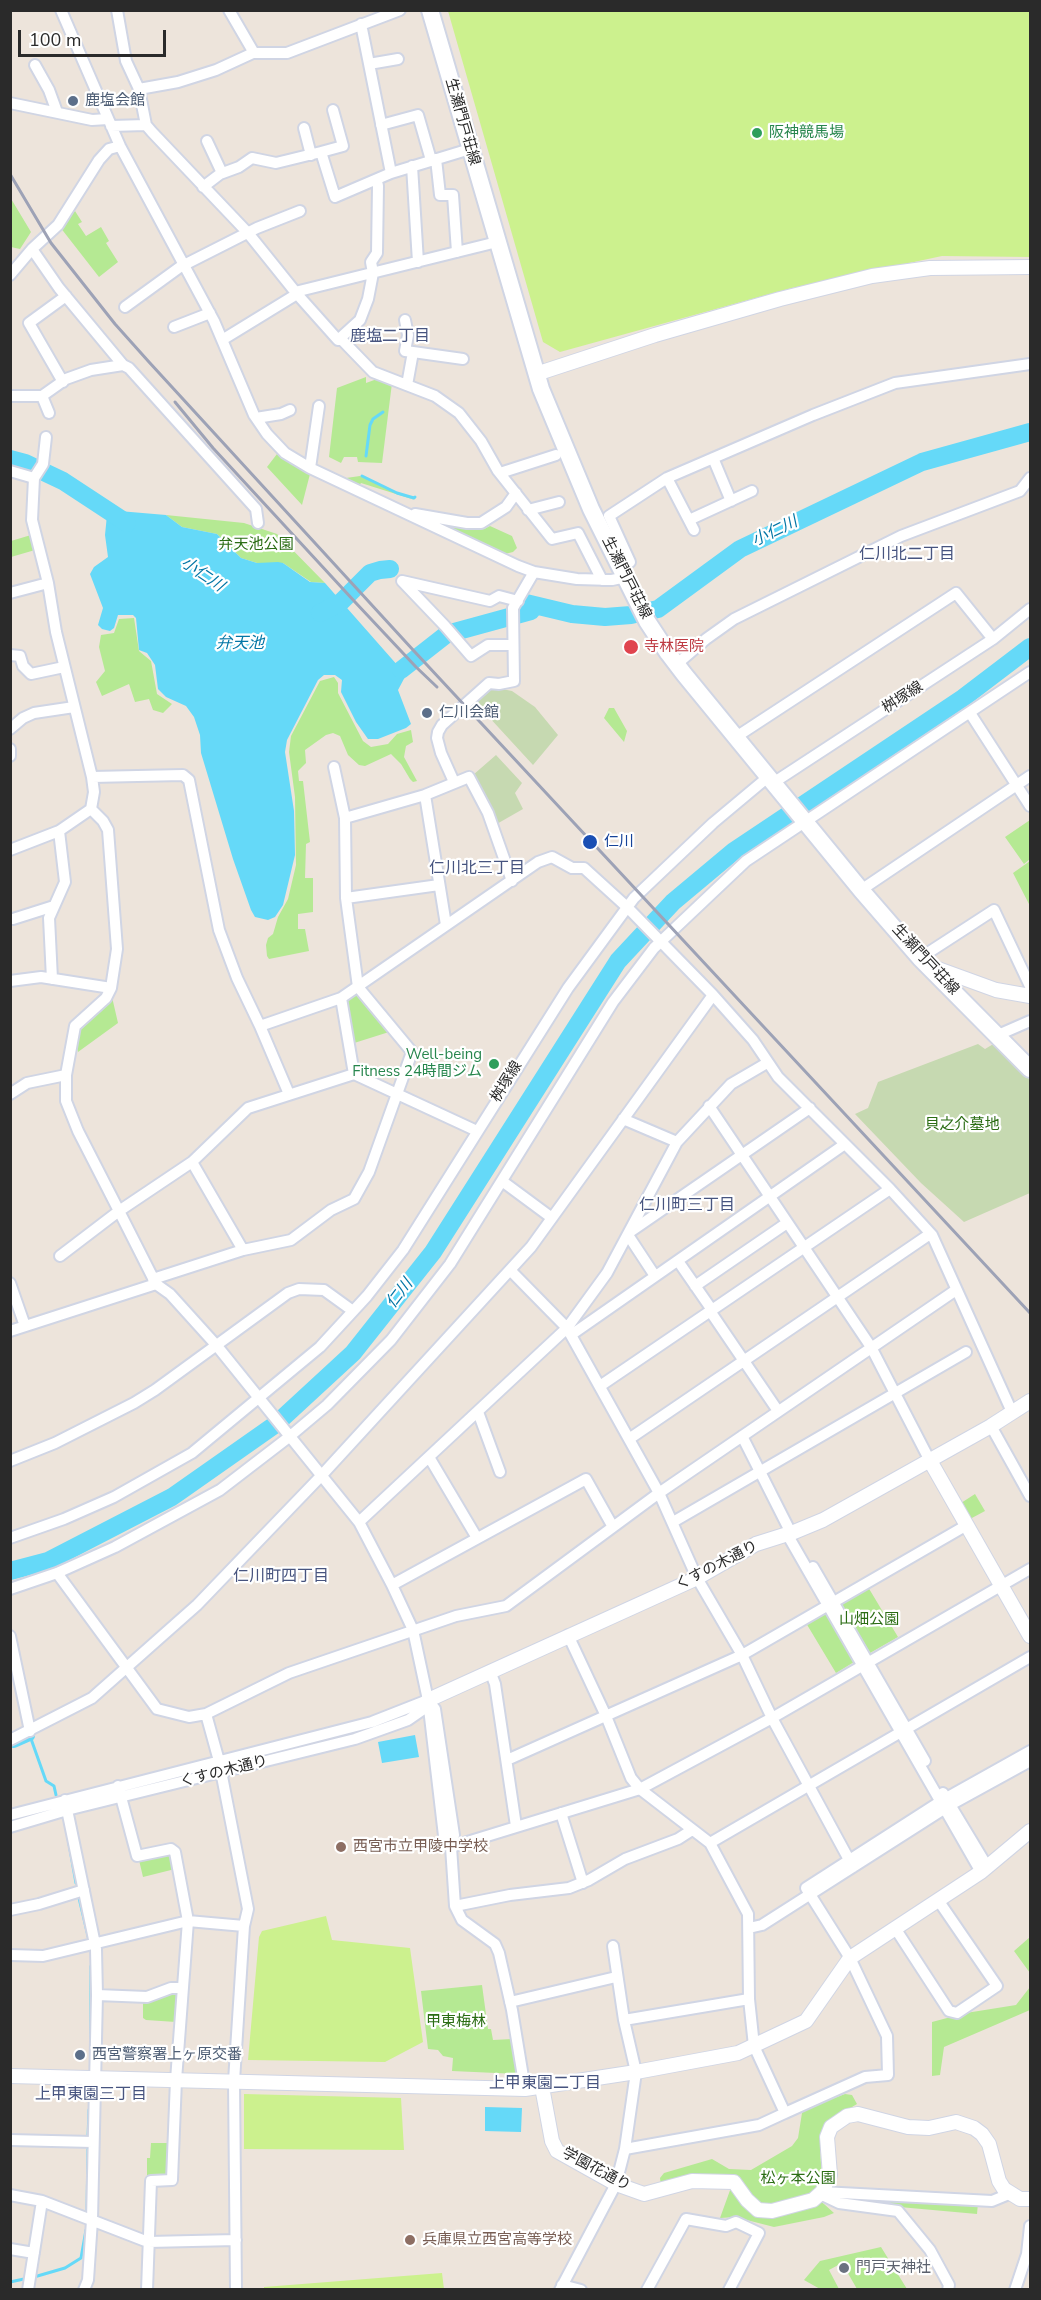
<!DOCTYPE html>
<meta charset="utf-8">
<style>
body{margin:0}
#map{position:relative;width:1041px;height:2300px;overflow:hidden;background:#ede4db;font-family:"Nunito Sans",sans-serif}
canvas{display:block}
.frame{position:absolute;inset:0;border:12px solid #2a2a2a;pointer-events:none}
.scale{position:absolute;left:18px;top:30px;width:148px;height:27px;box-sizing:border-box;border:3px solid #2a2a2a;border-top:0;padding-left:8px;font-size:18px;line-height:21px;white-space:nowrap;color:#2a2a2a;-webkit-text-stroke:4px #fff;paint-order:stroke}
</style>
<div id="map">
<canvas width="1041" height="2300"></canvas>
<div class="frame"></div>
<div class="scale">100 m</div>
</div>
<script>
const ctx = document.querySelector('canvas').getContext('2d');
ctx.lineJoin = 'round';
function paint(path, color) {
  ctx.fillStyle = color;
  ctx.fill(path, 'evenodd');
}
function toPath(rows) {
  const path = new Path2D();
  for (const r of rows) {
    path.moveTo(r[0], r[1]);
    for (let i = 2; i < r.length; i += 2) path.lineTo(r[i], r[i + 1]);
  }
  return path;
}
function trace(path, color, width, dash) {
  ctx.strokeStyle = color;
  ctx.lineWidth = width;
  ctx.lineCap = dash ? 'butt' : 'round';
  ctx.setLineDash(dash || []);
  ctx.stroke(path);
}
function label(font, color, halo, rows, align = 'center') {
  ctx.font = font + ' "Nunito Sans","Noto Sans JP",sans-serif';
  ctx.lineWidth = 4.5;
  ctx.setLineDash([]);
  ctx.textBaseline = 'middle';
  ctx.strokeStyle = halo;
  ctx.fillStyle = color;
  for (const [text, x, y, turn = 0] of rows) {
    ctx.save();
    ctx.translate(x, y);
    ctx.rotate((+turn || 0) * Math.PI / 180);
    ctx.textAlign = isNaN(turn) ? turn : align;
    if (halo) ctx.strokeText(text, 0, 0);
    ctx.fillText(text, 0, 0);
    ctx.restore();
  }
}
paint(toPath([
 [10,197,31,232,20,249,11,247],
 [75,211,82,222,78,224,86,236,101,227,109,241,106,243,118,262,99,277,60,227],
 [366,377,366,383,377,379,392,383,382,463,358,462,357,457,344,457,341,463,329,457,337,388],
 [277,454,310,474,302,505,267,467],
 [324,468,346,478,360,476,415,500,361,483,358,487,323,470],
 [166,515,244,523,277,534,325,583,311,582,283,563,257,563,241,558,217,534,182,527],
 [440,522,484,529,490,526,512,536,517,548,513,552,505,554,440,525],
 [31,535,35,550,11,557,11,541],
 [134,618,139,651,151,661,157,694,172,704,163,713,153,710,149,699,135,702,129,684,102,696,96,682,105,671,99,647,101,635,114,633,119,619],
 [334,677,338,683,338,693,363,741,371,747,388,744,397,734,411,730,413,742,406,746,404,757,417,781,413,782,410,779,401,764,391,754,365,766,359,765,348,755,340,736,333,733,326,735,305,750,306,763,298,771,299,781,303,781,310,842,306,844,305,878,313,878,313,912,298,914,298,929,305,929,309,951,269,959,267,956,266,945,268,938,273,934,278,917,288,899,296,865,295,797,289,752,291,736,320,681],
 [609,708,614,708,627,731,624,742,604,718],
 [1030,820,1030,859,1024,864,1005,837],
 [1030,861,1030,906,1013,873],
 [359,993,389,1032,351,1044,344,999],
 [112,997,118,1023,78,1052,76,1044,79,1028],
 [975,1494,985,1511,970,1519,961,1503],
 [868,1587,898,1637,870,1653,841,1603],
 [825,1612,854,1662,836,1673,806,1623],
 [166,1853,171,1857,175,1869,143,1877,139,1860],
 [1030,1937,1030,1973,1014,1951],
 [482,1985,488,2029,491,2029,493,2040,512,2039,518,2074,452,2071,453,2058,443,2056,438,2050,428,2049,421,1991],
 [1030,1987,1030,2010,944,2047,940,2075,932,2076,932,2022,966,2013,1016,2005],
 [171,1991,178,1992,176,2022,146,2020,143,2018,143,2000],
 [845,2094,852,2095,857,2104,832,2119,827,2124,820,2148,822,2181,814,2195,834,2213,824,2217,774,2227,735,2217,720,2218,733,2182,726,2174,661,2186,660,2178,664,2173,712,2159,729,2169,751,2170,792,2146,798,2138,802,2113,807,2108],
 [151,2143,170,2143,169,2172,165,2176,147,2176,147,2158,150,2158],
 [834,2196,978,2203,977,2214,844,2202],
 [881,2247,907,2289,857,2289,842,2263,829,2270,839,2289,820,2289,804,2280,820,2261]
]), '#b5e993');
paint(toPath([
 [492,687,512,691,535,707,558,735,533,765,476,703,476,700],
 [496,755,522,783,515,793,523,809,495,825,473,775],
 [995,1043,1030,1080,1030,1193,964,1222,921,1183,855,1114,868,1108,878,1082,978,1044,985,1049]
]), '#c6d9b1');
paint(toPath([
 [448,11,1030,11,1030,257,942,256,792,288,560,352,543,342],
 [326,1916,332,1940,410,1948,423,2042,385,2062,248,2060,259,1937,262,1931],
 [244,2094,401,2098,404,2150,244,2149],
 [442,2273,444,2289,264,2289,264,2287]
]), '#ccf18e');
paint(toPath([
 [109,506,119,511,166,515,182,527,217,534,241,558,257,563,278,562,283,563,310,582,325,583,406,675,398,690,411,724,406,728,378,739,368,739,356,722,341,692,342,680,335,675,324,675,318,680,287,740,285,752,294,811,295,855,283,905,275,917,268,920,255,917,251,910,233,859,201,753,200,735,194,717,186,706,166,697,158,689,155,665,147,653,139,650,136,618,133,615,118,615,114,628,110,631,102,629,98,625,103,608,90,574,94,567,108,557,105,535,107,515,105,512],
 [415,1735,419,1757,382,1763,378,1742],
 [485,2107,522,2108,521,2132,485,2131]
]), '#65d9f8');
trace(toPath([
 [366,456,370,425,373,419,383,412],
 [362,476,397,493,414,498,415,497],
 [30,1736,46,1781,54,1786,56,1795],
 [68,1838,76,1883],
 [79,1898,89,1940],
 [91,2046,91,1966],
 [88,2138,89,2110],
 [87,2213,88,2148],
 [34,2277,65,2268,81,2258,86,2230],
 [10,2282,24,2279]
]), '#65d9f8', 3);
trace(toPath([
 [14,1743,30,1736]
]), '#65d9f8', 10);
trace(toPath([
 [10,459,25,463,63,481,127,523],
 [526,603,572,614,605,617,631,615,658,609,740,549,922,462,1030,432],
 [320,613,341,602,370,573,380,570,390,569],
 [401,670,447,634,531,611],
 [10,1571,48,1561,172,1497,276,1424,353,1353,433,1252,618,961,673,902,734,851,963,698,1030,647]
]), '#65d9f8', 18);
const minor = toPath([
 [61,10,120,146,214,321,254,415,267,434,285,453,310,468,518,566,534,572,577,579,612,580,626,577],
 [117,10,126,61,139,89,146,125,152,132,248,233,297,294,338,340,342,340,373,372,435,396,459,413,481,441,498,471,552,539,578,533,602,580],
 [229,10,254,53],
 [361,24,391,173],
 [369,64,398,59],
 [35,65,49,90,57,112],
 [139,89,178,82,216,70,253,53,287,53,400,10],
 [10,103,92,120,108,119],
 [381,125,418,115,431,160],
 [111,126,146,125],
 [304,128,311,155],
 [207,141,222,173],
 [321,152,343,146,333,110],
 [436,159,440,195,453,195,457,252],
 [412,166,418,262],
 [203,187,220,174,239,167,252,158,276,163,321,152,335,197,391,173,470,149],
 [32,249,59,288,123,365,129,368,256,509,258,523],
 [10,275,32,249,58,225,99,160,109,149,120,146],
 [295,292,497,242],
 [125,307,180,267,257,228,300,211],
 [405,320,408,335,405,351,413,352],
 [174,327,210,313],
 [222,340,297,294],
 [338,340,360,320,368,299,373,273,371,262,377,253,378,186,377,181],
 [63,382,29,323,66,296],
 [407,385,413,352,463,359],
 [10,396,42,396],
 [49,413,42,396,66,379,91,370,123,365],
 [256,418,281,414,290,410],
 [713,458,731,501],
 [310,468,319,406],
 [10,471,34,478,32,520,48,583,56,632,92,777,94,792,91,809,59,831,10,850],
 [500,473,556,455],
 [34,478,43,464,46,437],
 [667,478,694,530],
 [528,510,559,502],
 [415,514,467,523,481,523,506,507,516,493],
 [689,520,752,491],
 [620,566,630,562,609,516,667,478,813,415,895,383,1030,364],
 [10,593,48,583],
 [513,645,488,645,471,656,445,626,402,581,490,601,499,596,518,601],
 [10,655,20,656,23,666,31,674,64,667],
 [677,664,706,639,734,619,901,536,1020,491,1030,478],
 [970,713,1030,806],
 [10,729,23,718,34,713,74,707],
 [736,737,956,593,993,639],
 [10,749,10,756],
 [334,767,345,818],
 [92,777,183,775,189,780,219,930,237,978,260,1026,341,998,538,862,552,857,572,868,584,868,628,908,713,995,753,1040,778,1077,890,1189,932,1235,1012,1412],
 [454,782,441,753,437,738,438,732,442,725,489,683,499,684,514,681,513,608,534,572],
 [773,783,993,639,1030,609],
 [425,795,446,925],
 [861,890,1030,776],
 [346,898,439,885],
 [13,919,54,906],
 [920,958,994,910,1030,986],
 [52,979,49,918,65,882,59,831],
 [10,981,41,977,111,988],
 [341,998,354,1074,477,1131],
 [260,1026,289,1094],
 [998,1035,1030,1021],
 [10,1094,27,1083,66,1075],
 [709,1106,871,1347,929,1459],
 [623,1119,677,1142],
 [192,1162,243,1250],
 [502,1181,552,1218],
 [630,1232,810,1108],
 [628,1235,655,1276],
 [60,1256,119,1211,78,1131,66,1101,66,1075,75,1026,106,998,111,988,117,949,108,830,103,821,91,809],
 [678,1261,712,1310],
 [510,1270,567,1328,659,1493,697,1578,742,1655,772,1718,853,1867],
 [153,1279,243,1250,291,1240,331,1210,354,1199,369,1172,412,1052,358,987,346,898,345,818,425,795,469,777,488,813,512,881],
 [10,1283,25,1326],
 [156,1284,119,1211,192,1162,248,1108,354,1074],
 [695,1286,787,1223],
 [710,1311,778,1411],
 [10,1331,156,1284,170,1294,217,1346,359,1522,392,1585,413,1630,428,1700,444,1836,451,1847],
 [571,1335,845,1144],
 [600,1386,890,1189],
 [478,1412,500,1472],
 [991,1426,1030,1496],
 [742,1436,791,1533],
 [629,1439,930,1234],
 [429,1457,477,1538],
 [10,1461,55,1443,134,1403,155,1390,288,1293,299,1289,324,1290,353,1311],
 [359,1522,567,1328,607,1273,677,1142,731,1084,767,1063],
 [673,1522,966,1352],
 [787,1534,981,1872],
 [10,1538,64,1519,114,1497,192,1453,320,1347,367,1296,403,1250,568,988,634,898,713,823,768,777],
 [813,1567,925,1761],
 [57,1573,157,1709,189,1717,206,1714,289,1673,456,1616,506,1606,659,1493,956,1290],
 [392,1585,586,1479,613,1527],
 [10,1589,57,1573,115,1547,220,1490,289,1437,327,1405,391,1340,450,1264,613,1002,654,948,746,861,1030,672],
 [568,1635,606,1716,631,1778,640,1789,710,1843,748,1914,749,1999,754,2046,785,2113,759,2125,625,2149],
 [10,1636,30,1731],
 [490,1671,495,1684,516,1826],
 [430,1703,435,1709,454,1835,451,1847,455,1906,462,1920,495,1944,499,1953,512,2010,525,2089],
 [206,1714,219,1761,248,1909,244,1926,234,2081,236,2290],
 [10,1740,92,1698,197,1605,321,1476,531,1247,713,995],
 [507,1760,742,1655,967,1525],
 [118,1786,137,1856,171,1849,175,1852,188,1921,176,2080,172,2180,151,2181,147,2290],
 [943,1793,987,1866],
 [65,1800,96,1949,97,1995,92,2220,88,2280,84,2290],
 [561,1813,583,1883],
 [10,1815,372,1722,428,1700],
 [10,1827,67,1810,355,1739,408,1720,421,1711,428,1700],
 [710,1843,1030,1657],
 [451,1847,640,1789,772,1718,1030,1569],
 [455,1906,510,1895,569,1888,589,1880,625,1859,678,1839,692,1830],
 [10,1910,39,1904,84,1890],
 [749,1928,762,1925,950,1805,1030,1761],
 [895,1928,949,2011,957,2013,997,1986,938,1900],
 [10,1955,43,1956,188,1921,244,1926],
 [97,1995,147,1997,171,1988,183,1988],
 [510,2002,616,1977],
 [624,2020,749,1999],
 [785,2113,865,2077,888,2075,887,2036,850,1958,806,1888,946,1798,1030,1751],
 [10,2140,93,2142],
 [822,2192,992,2201,1009,2194],
 [820,2194,839,2203,898,2211,930,2250,949,2285,948,2290],
 [10,2195,42,2201,148,2242,236,2240],
 [10,2249,34,2253],
 [562,2285,581,2290],
 [28,2290,42,2201],
 [560,2290,616,2184,625,2149,636,2072,624,2020,613,1946],
 [647,2290,686,2219,726,2226,736,2222,759,2233,729,2290],
 [1015,2290,1027,2254,1030,2226]
]);
const tertiary = toPath([
 [536,374,655,335,780,299,872,276,930,268,1030,267],
 [930,966,996,990,1030,996],
 [929,1459,1030,1636],
 [428,1700,697,1578,756,1544,794,1532,823,1520,991,1426,1030,1401],
 [10,2076,525,2089,636,2072,738,2053,806,2021,850,1958,981,1872,1030,1831],
 [542,2087,552,2141,557,2151,616,2184,644,2194,692,2181,734,2182,747,2200,758,2210,772,2211,813,2200,822,2192,830,2175,827,2137,831,2127,847,2116,858,2114,908,2127,929,2128,956,2122,974,2128,982,2134,989,2144,999,2181,1004,2189,1020,2199,1030,2199]
]);
const secondary = toPath([
 [430,10,541,389,591,509,647,621,668,653,684,674,861,890,920,958,1030,1069]
]);
trace(minor, '#d0d5e4', 14);
trace(tertiary, '#d0d5e4', 16);
trace(secondary, '#d0d5e4', 20);
trace(minor, '#fff', 10);
trace(tertiary, '#fff', 14);
trace(secondary, '#fff', 16);
trace(toPath([
 [10,174,51,243,115,324,149,362,414,651,1030,1313],
 [175,402,213,448,355,602,416,667,437,687]
]), '#9da2b6', 3);
for (const [x, y, r, color] of [
 [73,101,6,"#5c6f8a"],
 [757,133,6,"#2e9e5b"],
 [631,647,8,"#e0444e"],
 [427,713,6,"#5c6f8a"],
 [590,842,8,"#1a4fb4"],
 [494,1064,6,"#2e9e5b"],
 [341,1847,6,"#8d6e63"],
 [80,2055,6,"#5c6f8a"],
 [410,2240,6,"#8d6e63"],
 [844,2268,6,"#6b7280"]
]) {
  const dot = new Path2D();
  dot.arc(x, y, r, 0, 2 * Math.PI);
  ctx.fillStyle = color;
  ctx.fill(dot);
  trace(dot, '#fff', 2);
}
label('15px', '#4e5e75', '#fff', [
 ["鹿塩会館",85,101],
 ["仁川会館",439,713],
 ["西宮警察署上ヶ原交番",92,2055]
], 'left');
label('15px', '#2a2a2a', '#fff', [
 ["生瀬門戸荘線",462,122,74],
 ["生瀬門戸荘線",626,578,63],
 ["桝塚線",903,698,-33],
 ["生瀬門戸荘線",925,960,47],
 ["桝塚線",507,1082,-58],
 ["くすの木通り",717,1566,-27],
 ["くすの木通り",224,1772,-14],
 ["学園花通り",596,2170,28]
]);
label('15px', '#27864d', '#fff', [
 ["阪神競馬場",769,133],
 ["Well-being",482,1055,"right"],
 ["Fitness 24時間ジム",482,1072,"right"]
], 'left');
label('15px', '#2b6d14', '#fff', [
 ["弁天池公園",256,545],
 ["貝之介墓地",962,1125],
 ["山畑公園",869,1620],
 ["甲東梅林",456,2022],
 ["松ヶ本公園",798,2179]
]);
label('15px', '#be3a42', '#fff', [
 ["寺林医院",644,647]
], 'left');
label('15px', '#164399', '#fff', [
 ["仁川",604,842]
], 'left');
label('15px', '#785e54', '#fff', [
 ["西宮市立甲陵中学校",353,1847],
 ["兵庫県立西宮高等学校",422,2240]
], 'left');
label('15px', '#5b616d', '#fff', [
 ["門戸天神社",856,2268]
], 'left');
label('16px', '#47547f', '#fff', [
 ["鹿塩二丁目",390,337],
 ["仁川北二丁目",907,555],
 ["仁川北三丁目",477,869],
 ["仁川町三丁目",687,1206],
 ["仁川町四丁目",281,1577],
 ["上甲東園二丁目",545,2084],
 ["上甲東園三丁目",91,2095]
]);
label('italic 16px', '#0376a6', '#fff', [
 ["小仁川",775,532,-26],
 ["小仁川",202,575,34],
 ["弁天池",240,644],
 ["仁川",400,1294,-52]
]);
</script>
